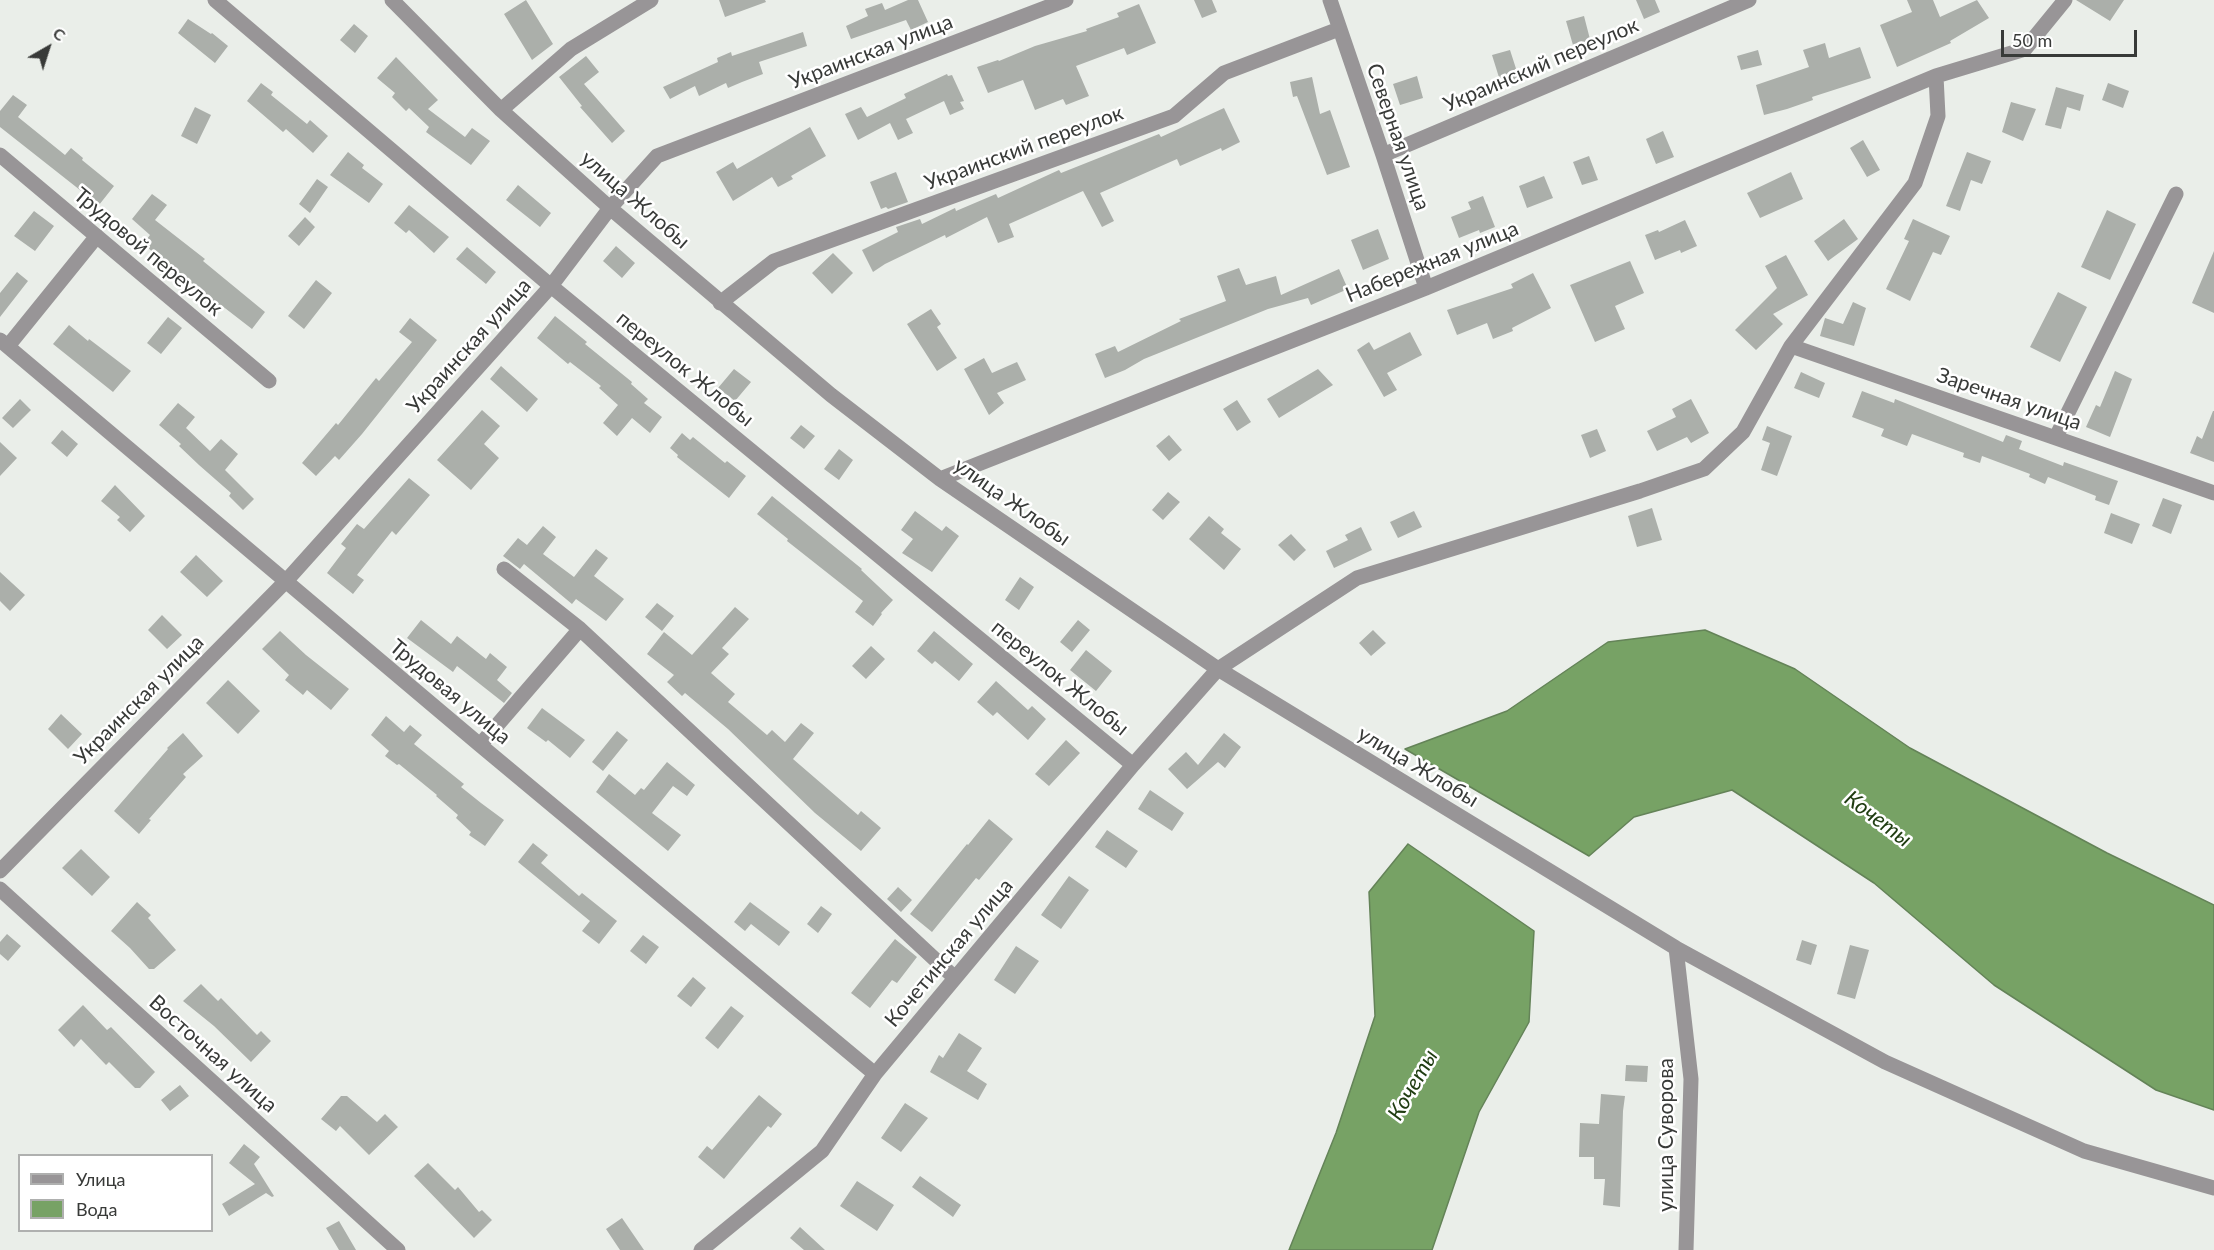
<!DOCTYPE html>
<meta charset="utf-8">
<style>
body{margin:0}
#map{position:relative;width:2214px;height:1250px;overflow:hidden;background:#eaeee9;font-family:Lato,sans-serif}
canvas{display:block}
.legend{position:absolute;left:18px;top:1154px;width:195px;height:78px;box-sizing:border-box;background:#fff;border:2px solid #afb0af;margin:0;padding:8px 10px;list-style:none;font-size:18px;color:#383a38}
.legend li{display:flex;align-items:center;gap:12px;height:30px}
.legend b{width:30px;border:2px solid #afb0af}
.north{position:absolute;left:18px;top:18px;width:60px;height:60px;-webkit-text-stroke:4px #fff;paint-order:stroke;rotate:39deg;font-size:16px;font-weight:700;line-height:24px;text-align:center;color:#383a38}
.north::after{content:'';display:block;margin:auto;width:21px;height:27px;background:#383a38;clip-path:polygon(50% 0,100% 100%,50% 72%,0 100%)}
.scale{position:absolute;left:2001px;top:30px;width:136px;height:27px;box-sizing:border-box;border:3px solid #383a38;border-top:0;padding-left:8px;font-size:18px;line-height:21px;white-space:nowrap;color:#383a38;-webkit-text-stroke:4px #fff;paint-order:stroke}
</style>
<div id="map">
<canvas width="2214" height="1250"></canvas>
<ul class="legend">
<li><b style="height:8px;background:#989597"></b>Улица</li>
<li><b style="height:16px;background:#77a265"></b>Вода</li>
</ul>
<div class="north">С</div>
<div class="scale">50 m</div>
</div>
<script>
const ctx = document.querySelector('canvas').getContext('2d');
ctx.lineJoin = 'round';
function paint(path, color) {
  ctx.fillStyle = color;
  ctx.fill(path, 'evenodd');
}
function toPath(rows) {
  const path = new Path2D();
  for (const r of rows) {
    path.moveTo(r[0], r[1]);
    for (let i = 2; i < r.length; i += 2) path.lineTo(r[i], r[i + 1]);
  }
  return path;
}
function trace(path, color, width, dash) {
  ctx.strokeStyle = color;
  ctx.lineWidth = width;
  ctx.lineCap = dash ? 'butt' : 'round';
  ctx.setLineDash(dash || []);
  ctx.stroke(path);
}
function label(font, color, halo, rows, align = 'center') {
  ctx.font = font + ' Lato,sans-serif';
  ctx.lineWidth = 5;
  ctx.setLineDash([]);
  ctx.textBaseline = 'middle';
  ctx.strokeStyle = halo;
  ctx.fillStyle = color;
  for (const [text, x, y, turn = 0] of rows) {
    ctx.save();
    ctx.translate(x, y);
    ctx.rotate((+turn || 0) * Math.PI / 180);
    ctx.textAlign = isNaN(turn) ? turn : align;
    if (halo) ctx.strokeText(text, 0, 0);
    ctx.fillText(text, 0, 0);
    ctx.restore();
  }
}
const water = toPath([
 [1705,630,1795,669,1910,748,2107,853,2214,905,2214,1110,2156,1090,1994,985,1874,883,1732,790,1634,817,1589,856,1405,749,1507,711,1608,642,1705,630],
 [1408,844,1534,931,1529,1022,1479,1112,1432,1250,1289,1250,1336,1133,1375,1016,1369,892,1408,844]
]);
paint(water, '#77a265');
trace(water, '#648358', 1.5);
paint(toPath([
 [526,0,553,44,532,60,504,14],
 [719,0,765,0,766,2,725,17],
 [908,0,918,0,928,22,911,30,906,20,851,39,846,26,868,16,865,9,882,3,885,10],
 [1194,0,1212,0,1217,12,1202,18],
 [1636,0,1655,0,1660,12,1644,19],
 [1907,0,1933,0,1940,17,1977,0,1989,18,1950,41,1951,43,1897,67,1880,25,1912,12],
 [2076,0,2124,0,2110,21],
 [1139,4,1156,43,1127,55,1124,48,1076,66,1089,96,1066,105,1063,99,1035,110,1023,80,988,93,977,67,998,60,999,61,1035,46,1087,31,1086,29,1119,17,1117,13],
 [1584,16,1592,47,1575,52,1566,21],
 [188,19,211,34,212,33,228,46,215,63,178,33],
 [354,24,368,36,355,53,340,40],
 [803,32,807,46,759,62,763,74,742,82,728,88,726,83,699,96,695,86,670,99,663,87,718,62,717,58,731,52,732,56],
 [1825,43,1829,58,1860,47,1871,78,1812,97,1813,100,1787,109,1764,115,1756,85,1809,67,1803,50],
 [1510,50,1520,81,1502,87,1492,55],
 [1758,50,1762,65,1741,70,1737,56],
 [586,56,599,72,584,84,625,131,612,143,580,107,582,106,559,77],
 [396,57,438,100,428,109,465,137,472,128,490,141,471,165,426,132,429,127,409,108,406,111,392,97,395,93,377,78],
 [947,74,948,76,952,75,964,101,960,102,964,109,950,115,944,101,906,119,913,133,898,140,890,123,858,140,845,114,861,107,867,117,906,98,904,94],
 [1417,76,1423,98,1400,105,1393,84],
 [1312,77,1320,114,1330,110,1350,167,1327,175,1297,96,1293,97,1290,82],
 [261,83,273,92,271,95,307,124,310,120,328,136,313,153,286,129,283,132,247,101],
 [2108,83,2129,91,2123,108,2102,100],
 [2056,87,2084,95,2080,111,2067,107,2061,129,2045,125],
 [13,95,27,105,18,117,65,155,71,148,83,158,82,160,114,186,99,205,0,127,0,111],
 [2011,102,2036,109,2023,141,2002,132],
 [195,107,211,115,197,144,181,136],
 [1224,108,1240,142,1222,151,1221,148,1180,166,1177,159,1100,193,1114,221,1102,227,1083,191,1009,224,1014,237,998,243,987,217,946,238,945,235,885,264,873,272,862,250,898,232,896,227,920,219,922,224,955,208,956,211,996,194,998,198,1059,170,1061,173,1159,134,1161,137],
 [810,127,826,156,791,176,793,179,778,187,772,177,733,201,716,172,733,162,737,169],
 [1663,131,1674,157,1656,164,1646,139],
 [1863,140,1880,170,1867,177,1850,148],
 [348,152,364,165,362,168,383,184,369,203,330,175],
 [1967,152,1991,161,1982,184,1971,180,1960,211,1946,206],
 [1589,156,1598,180,1582,185,1573,162],
 [896,172,908,202,888,209,886,207,881,209,870,182],
 [1791,172,1803,199,1760,218,1747,193],
 [1544,176,1553,198,1527,208,1519,186],
 [317,179,328,187,310,213,299,204],
 [518,185,551,213,540,227,506,200],
 [152,194,167,205,155,220,205,259,203,261,265,312,252,329,221,305,218,309,202,296,204,293,143,244,150,235,132,219],
 [1483,196,1495,227,1480,233,1479,230,1459,238,1451,217,1471,209,1468,202],
 [409,205,449,237,434,253,409,230,406,233,394,223],
 [2107,210,2136,224,2110,280,2081,267],
 [34,211,54,226,35,251,14,236],
 [305,217,315,227,299,246,288,236],
 [1844,219,1858,239,1828,261,1814,241],
 [1913,219,1950,236,1941,255,1933,252,1910,301,1886,289,1909,241,1904,239],
 [1685,220,1697,246,1681,253,1680,250,1655,260,1645,235,1658,230,1659,232],
 [1378,229,1389,259,1363,270,1351,240],
 [616,246,635,263,622,278,603,261],
 [467,247,496,272,486,284,456,259],
 [2214,251,2214,313,2192,303],
 [833,253,853,273,832,294,812,273],
 [1786,255,1808,295,1773,314,1783,324,1756,350,1735,330,1777,288,1765,266],
 [1630,261,1644,293,1615,306,1625,329,1595,342,1570,285],
 [1239,268,1246,285,1276,276,1281,295,1339,269,1348,289,1311,305,1308,298,1268,309,1144,359,1125,370,1105,378,1095,354,1115,346,1118,352,1181,321,1179,319,1226,301,1217,276],
 [17,272,28,281,0,317,0,293],
 [1533,273,1551,308,1512,328,1513,331,1493,339,1487,323,1457,335,1447,310,1513,288,1511,284],
 [316,280,332,293,304,329,288,316],
 [2058,292,2087,307,2060,362,2030,347],
 [1853,302,1866,308,1854,346,1820,336,1825,318,1843,324],
 [931,309,941,324,937,327,957,358,937,371,907,324],
 [555,316,587,342,585,344,632,382,631,384,648,399,644,403,662,417,650,433,632,418,617,436,603,423,618,405,599,388,601,386,570,362,568,364,537,338],
 [168,317,182,328,161,354,147,343],
 [410,318,437,340,362,434,339,460,335,456,316,476,302,463,336,423,338,425,376,378,379,381,412,342,399,332],
 [69,325,88,341,89,339,131,371,113,392,53,344],
 [1410,332,1422,355,1387,373,1397,390,1384,397,1357,350,1369,342,1374,350],
 [984,358,992,373,1017,362,1026,380,997,393,1004,403,989,415,964,369],
 [501,366,538,399,527,412,490,379],
 [734,369,751,382,735,401,718,388],
 [1318,369,1333,385,1279,418,1267,399],
 [2115,371,2132,379,2110,437,2086,427,2096,405,2100,407],
 [1801,372,1825,383,1819,398,1794,388],
 [1862,391,1894,403,1895,399,2003,442,2006,435,2022,441,2019,449,2063,466,2064,462,2118,481,2109,505,2095,500,2096,496,2048,477,2045,484,2029,477,2030,474,1982,456,1980,463,1963,457,1964,453,1912,434,1907,446,1881,436,1884,429,1852,417],
 [20,399,31,410,13,428,2,418],
 [1691,399,1709,433,1691,443,1687,437,1657,451,1647,431,1676,417,1672,409],
 [1237,400,1251,422,1237,431,1223,409],
 [178,403,195,417,186,428,210,451,221,439,238,454,225,470,254,499,243,510,229,496,231,493,199,465,179,446,181,444,159,425],
 [482,410,500,426,484,444,499,458,471,490,437,460],
 [2213,411,2214,411,2214,462,2190,453,2197,436,2202,439],
 [801,425,815,436,804,449,790,438],
 [1767,426,1792,436,1777,476,1761,470,1770,443,1762,440],
 [1597,429,1606,451,1590,458,1581,435],
 [62,430,78,444,67,457,51,443],
 [682,433,690,440,693,437,725,463,727,461,746,476,729,498,677,457,678,455,670,448],
 [1169,435,1182,450,1169,461,1156,446],
 [0,442,17,458,0,476],
 [839,449,853,460,839,480,824,469],
 [409,478,430,495,396,535,392,531,357,575,364,580,353,594,327,573,346,548,341,544,357,524,364,529],
 [115,485,145,516,130,532,117,520,120,517,101,501],
 [1168,492,1180,502,1163,520,1152,510],
 [772,496,862,569,861,570,893,600,881,613,882,614,873,626,855,612,863,601,787,541,788,539,757,514],
 [2163,498,2182,505,2171,534,2152,526],
 [1652,508,1662,540,1637,547,1628,516],
 [915,511,942,531,946,526,959,536,932,572,902,553,913,539,901,530],
 [1414,511,1422,527,1398,538,1390,522],
 [2111,513,2140,524,2132,544,2104,533],
 [1209,516,1224,529,1221,533,1241,549,1224,570,1189,539],
 [543,526,556,537,543,554,574,577,596,549,608,558,594,576,624,599,606,621,576,599,572,604,524,564,520,569,503,556,518,538,527,545],
 [1361,527,1372,550,1334,568,1326,551,1348,540,1345,535],
 [1291,534,1306,550,1294,561,1278,545],
 [196,555,223,581,207,597,180,572],
 [0,572,25,595,10,611,0,601],
 [1020,577,1034,587,1019,610,1005,600],
 [657,603,674,616,662,631,645,617],
 [735,607,749,619,722,648,729,654,711,673,735,694,728,702,767,735,772,730,785,742,801,723,814,733,793,759,858,815,861,811,881,828,861,851,815,813,728,729,685,693,682,696,667,682,674,675,647,654,664,632,692,655],
 [162,615,182,635,167,649,148,630],
 [421,620,451,644,457,636,486,659,490,653,507,667,497,680,512,693,504,703,457,666,453,672,407,638],
 [1078,620,1090,630,1072,652,1060,642],
 [1373,630,1386,643,1371,656,1359,643],
 [280,631,306,655,349,689,331,710,307,690,303,695,285,680,289,675,262,649],
 [934,631,973,664,959,681,935,661,932,664,917,651],
 [871,646,885,659,866,679,852,666],
 [1086,650,1112,671,1096,691,1070,670],
 [228,680,260,711,238,734,206,703],
 [996,681,1028,710,1032,706,1046,719,1028,740,997,712,993,716,977,702],
 [542,708,585,740,570,758,548,740,546,742,527,728],
 [61,714,82,734,68,749,48,729],
 [386,716,404,732,410,725,422,735,414,744,464,784,461,787,481,803,504,820,485,846,469,835,471,832,456,818,458,815,436,796,437,795,399,764,397,765,385,756,389,751,371,735],
 [617,731,628,740,603,771,592,762],
 [183,733,203,756,183,774,186,777,149,819,151,820,139,834,114,811,168,749,167,748],
 [1224,733,1241,747,1225,768,1218,762,1187,789,1168,769,1186,752,1198,765],
 [1066,740,1080,753,1049,786,1035,774],
 [667,762,695,785,687,796,673,786,652,813,681,835,668,851,596,792,609,774,635,795,641,788,644,790],
 [1150,790,1184,813,1172,831,1138,809],
 [989,819,1013,839,979,880,976,878,932,932,910,914,967,844,968,845],
 [1107,830,1138,851,1126,868,1095,847],
 [533,843,548,855,541,863,579,896,582,893,617,921,599,944,582,931,590,921,518,862],
 [81,849,110,877,92,896,62,868],
 [1069,876,1089,890,1061,929,1041,915],
 [898,887,912,900,901,912,887,899],
 [137,902,151,915,148,918,176,950,154,969,149,969,130,948,111,931],
 [750,902,790,932,779,946,751,924,745,931,734,922],
 [821,906,832,914,818,933,807,924],
 [7,934,21,946,8,961,0,954,0,942],
 [643,935,659,947,646,964,630,951],
 [895,939,917,957,897,983,892,980,870,1008,851,993],
 [1802,940,1817,945,1811,965,1796,960],
 [1850,945,1869,950,1855,999,1837,994],
 [1016,946,1039,961,1015,994,994,980],
 [693,977,706,988,691,1007,677,996],
 [201,984,218,1001,221,998,257,1035,261,1031,271,1041,251,1062,214,1026,183,1001],
 [83,1005,107,1030,111,1027,155,1072,140,1088,135,1088,109,1062,106,1065,81,1039,74,1047,58,1030],
 [731,1006,744,1016,718,1049,705,1038],
 [959,1033,982,1048,967,1071,987,1084,978,1100,930,1072,939,1055,943,1058],
 [1626,1065,1648,1066,1647,1082,1625,1081],
 [180,1085,189,1096,170,1111,161,1100],
 [1601,1094,1625,1096,1623,1111,1620,1207,1603,1205,1605,1179,1594,1179,1594,1157,1579,1157,1580,1123,1599,1124],
 [759,1095,782,1114,771,1128,768,1126,724,1179,698,1157,707,1146,712,1150],
 [341,1096,347,1096,377,1122,385,1114,398,1127,369,1155,340,1126,336,1131,321,1119],
 [905,1103,928,1118,901,1152,881,1138],
 [244,1144,260,1157,254,1164,274,1196,272,1197,266,1193,229,1216,222,1204,255,1184,229,1163],
 [428,1163,455,1190,458,1187,479,1212,482,1210,492,1220,474,1238,414,1176],
 [920,1176,961,1205,953,1217,912,1187],
 [857,1181,894,1205,877,1231,840,1206],
 [622,1218,644,1250,620,1250,606,1229],
 [339,1221,356,1250,339,1250,326,1228],
 [800,1227,825,1250,804,1250,790,1238]
]), '#abafaa');
trace(toPath([
 [215,0,551,286,1133,765],
 [392,0,501,110,610,208,831,395,940,479,1218,669,1676,948,1885,1062,2084,1151,2214,1188],
 [1330,0,1383,155,1426,288],
 [501,110,571,49,651,0],
 [0,155,269,381],
 [1383,155,1749,0],
 [720,303,774,261,1174,116,1224,73,1339,29],
 [0,340,480,745,875,1074],
 [8,346,97,236],
 [1791,346,2214,493],
 [2056,437,2176,194],
 [940,479,1426,288,1936,76,2025,49,2065,0],
 [504,569,580,629,955,978],
 [480,745,580,629],
 [0,871,287,580,551,286,610,208,657,156,1066,0],
 [0,889,398,1250],
 [1676,948,1691,1079,1686,1250],
 [701,1250,822,1151,875,1074,1133,765,1218,669,1357,578,1640,491,1704,469,1743,432,1791,346,1915,183,1938,116,1936,76]
]), '#989597', 15);
label('21px', '#383a38', '#fff', [
 ["Украинская улица",871,52,-21],
 ["Украинский переулок",1541,65,-23],
 ["Северная улица",1398,137,71],
 ["Украинский переулок",1024,148,-20],
 ["улица Жлобы",635,200,41],
 ["Трудовой переулок",148,252,40],
 ["Набережная улица",1432,262,-22],
 ["Украинская улица",469,346,-48],
 ["переулок Жлобы",685,369,39],
 ["Заречная улица",2009,399,19],
 ["улица Жлобы",1012,502,35],
 ["переулок Жлобы",1060,678,39],
 ["Трудовая улица",450,692,40],
 ["Украинская улица",139,700,-45],
 ["улица Жлобы",1418,767,31],
 ["Кочетинская улица",949,953,-50],
 ["Восточная улица",213,1054,42],
 ["улица Суворова",1666,1135,-90]
]);
label('italic 22px', '#203d12', '#fff', [
 ["Кочеты",1878,819,37],
 ["Кочеты",1413,1085,-60]
]);
</script>
